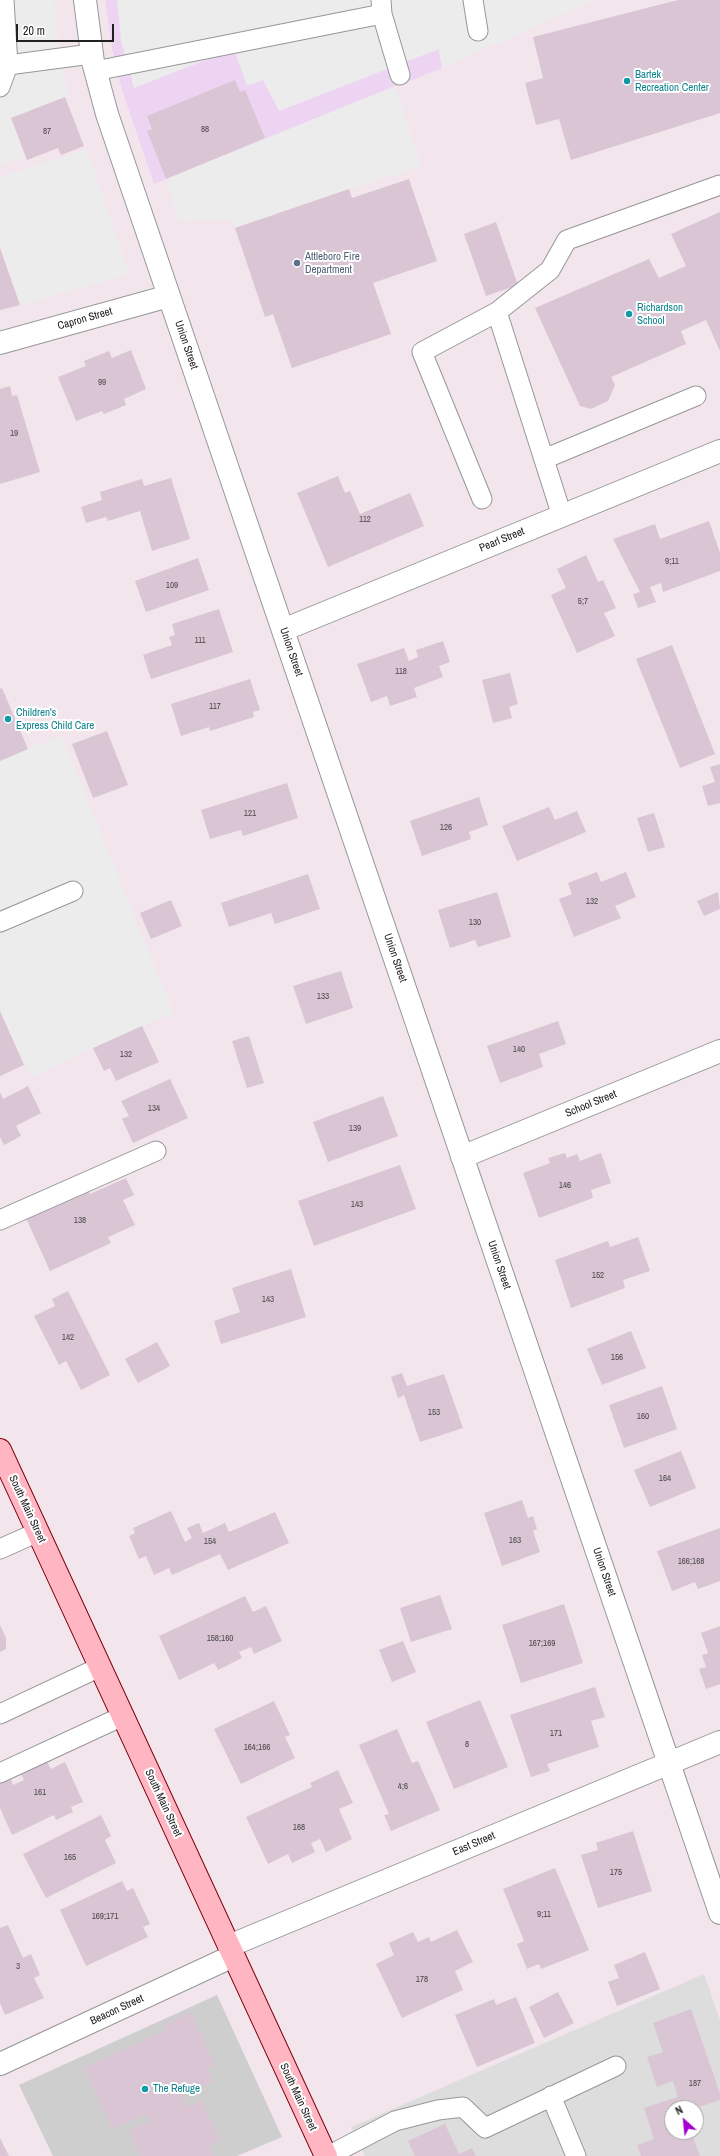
<!DOCTYPE html>
<style>
body{margin:0}
#map{position:relative;width:720px;height:2156px;overflow:hidden;background:#f2e6ec;font-family:"Archivo Narrow",sans-serif}
canvas{display:block}
.north{position:absolute;left:664px;top:2100px;width:40px;height:40px;box-sizing:border-box;background:#fff;border:1px solid #a6a6a6;border-radius:50%;rotate:333deg;font-size:11px;font-weight:700;line-height:16px;text-align:center;color:#202020}
.north::after{content:'';display:block;margin:auto;width:14px;height:18px;background:#a500d0;clip-path:polygon(50% 0,100% 100%,50% 72%,0 100%)}
.scale{position:absolute;left:16px;top:24px;width:98px;height:18px;box-sizing:border-box;border:2px solid #202020;border-top:0;padding-left:5px;font-size:12px;line-height:14px;white-space:nowrap;color:#202020;-webkit-text-stroke:3px #fff;paint-order:stroke}
</style>
<div id="map">
<canvas width="720" height="2156"></canvas>
<div class="north">N</div>
<div class="scale">20 m</div>
</div>
<script>
const ctx = document.querySelector('canvas').getContext('2d');
ctx.lineJoin = 'round';
function paint(path, color) {
  ctx.fillStyle = color;
  ctx.fill(path, 'evenodd');
}
function toPath(rows) {
  const path = new Path2D();
  for (const r of rows) {
    path.moveTo(r[0], r[1]);
    for (let i = 2; i < r.length; i += 2) path.lineTo(r[i], r[i + 1]);
  }
  return path;
}
function trace(path, color, width, dash) {
  ctx.strokeStyle = color;
  ctx.lineWidth = width;
  ctx.lineCap = dash ? 'butt' : 'round';
  ctx.setLineDash(dash || []);
  ctx.stroke(path);
}
function label(font, color, halo, rows, align = 'center') {
  ctx.font = font + ' "Archivo Narrow",sans-serif';
  ctx.lineWidth = 4;
  ctx.setLineDash([]);
  ctx.textBaseline = 'middle';
  ctx.strokeStyle = halo;
  ctx.fillStyle = color;
  for (const [text, x, y, turn = 0] of rows) {
    ctx.save();
    ctx.translate(x, y);
    ctx.rotate((+turn || 0) * Math.PI / 180);
    ctx.textAlign = isNaN(turn) ? turn : align;
    if (halo) ctx.strokeText(text, 0, 0);
    ctx.fillText(text, 0, 0);
    ctx.restore();
  }
}
paint(toPath([
 [704,1974,720,2020,720,2156,365,2156,351,2127],
 [672,2108,696,2108,696,2132,672,2132]
]), '#deddde');
paint(toPath([
 [105,0,431,0,442,68,154,184,122,90,112,48]
]), '#eed4f3');
paint(toPath([
 [217,1995,282,2137,237,2156,53,2156,19,2085]
]), '#cecece');
paint(toPath([
 [0,0,54,0,61,67,69,96,11,118,26,157,0,165],
 [117,0,594,0,442,68,439,49,279,111,263,80,247,86,234,49,134,88,121,40],
 [395,86,421,166,235,228,232,219,179,222,166,179],
 [87,149,129,274,20,305,0,247,0,177],
 [61,735,174,1014,142,1026,31,1077,0,1011,0,761]
]), '#ececec');
paint(toPath([
 [678,0,720,0,720,113,571,160,559,119,536,125,525,83,543,78,533,37],
 [235,80,240,92,245,90,265,138,166,179,147,131,152,129,147,116],
 [65,97,84,146,61,155,58,148,27,160,11,118],
 [409,179,437,261,373,283,391,334,292,368,273,314,265,317,235,228,349,189,352,198],
 [720,212,720,351,706,320,681,331,686,344,611,377,615,385,608,401,591,409,580,406,535,308,649,259,659,278,686,266,671,234],
 [496,222,518,285,486,296,464,234],
 [0,248,20,305,0,310],
 [131,350,146,389,124,399,126,405,104,414,102,411,76,421,58,377,86,366,84,361,109,351,112,358],
 [10,386,12,396,17,395,40,472,0,484,0,389],
 [338,476,345,493,350,491,360,514,410,493,424,526,328,567,297,493],
 [171,478,190,539,152,551,140,511,108,521,106,517,86,523,81,507,102,500,100,492,142,479,144,486],
 [709,521,720,553,720,571,663,592,661,583,650,587,656,602,638,608,633,594,640,592,613,539,655,524,660,539],
 [586,555,598,582,603,580,616,608,604,613,615,636,577,653,551,595,566,588,557,569],
 [198,558,209,590,146,612,135,581],
 [219,609,233,652,151,679,143,655,172,645,169,637,175,635,172,624],
 [443,641,450,662,439,666,443,677,414,688,417,697,390,706,387,696,371,702,357,664,404,648,409,661,418,657,416,650],
 [672,645,715,754,680,768,636,659],
 [510,673,518,704,509,707,512,718,493,723,482,680],
 [250,679,260,710,253,712,254,717,210,731,209,727,181,736,171,704],
 [2,688,28,749,0,761,0,689],
 [107,731,128,785,93,798,72,744],
 [720,764,720,803,708,806,702,786,715,782,710,767],
 [287,783,298,818,243,836,241,830,210,839,201,810],
 [479,797,488,825,469,832,471,839,422,856,410,821],
 [549,807,555,820,577,811,586,832,517,861,502,826],
 [654,813,665,847,648,852,637,818],
 [597,872,601,882,626,872,636,897,615,906,621,918,574,937,559,899,572,894,568,883],
 [308,874,320,909,275,924,271,913,229,927,221,903],
 [497,892,511,937,478,947,475,940,450,948,438,910],
 [718,892,720,909,704,916,697,901],
 [171,900,182,926,151,939,140,913],
 [341,971,353,1008,306,1024,293,986],
 [0,1011,24,1065,0,1076],
 [558,1021,566,1044,539,1054,543,1067,500,1083,487,1046],
 [142,1026,159,1062,116,1081,110,1068,104,1071,93,1048],
 [249,1036,264,1083,247,1088,232,1041],
 [170,1079,188,1118,133,1143,122,1119,129,1116,121,1101],
 [28,1086,41,1113,16,1126,21,1136,4,1145,0,1137,0,1092,3,1099],
 [383,1096,398,1136,328,1162,313,1122],
 [565,1153,567,1158,577,1154,580,1161,601,1153,611,1183,591,1190,593,1198,539,1218,523,1173,550,1163,548,1158],
 [400,1165,416,1209,314,1246,298,1201],
 [126,1178,134,1195,123,1200,135,1225,108,1237,111,1243,50,1271,26,1218,88,1189,90,1194],
 [638,1237,650,1271,623,1280,625,1288,571,1308,555,1260,608,1241,610,1247],
 [291,1269,306,1317,221,1344,214,1321,240,1312,232,1288],
 [68,1291,110,1375,81,1390,66,1361,59,1365,34,1316,55,1306,52,1299],
 [631,1331,646,1368,602,1385,587,1349],
 [157,1342,170,1366,138,1383,125,1359],
 [402,1373,407,1386,444,1374,463,1428,420,1442,404,1395,398,1398,391,1377],
 [662,1386,677,1429,624,1448,609,1405],
 [681,1451,696,1488,650,1507,634,1470],
 [522,1500,528,1518,533,1516,537,1529,533,1531,540,1552,502,1566,484,1513],
 [171,1511,185,1542,192,1538,187,1528,199,1523,203,1533,225,1523,229,1532,275,1512,289,1543,228,1570,220,1554,172,1575,169,1568,154,1575,146,1556,139,1559,129,1536,135,1533,133,1528],
 [720,1528,720,1581,698,1589,695,1582,672,1591,657,1551],
 [440,1595,452,1629,411,1642,400,1608],
 [245,1596,253,1612,266,1606,282,1641,254,1654,251,1647,239,1652,242,1658,218,1670,214,1663,179,1680,159,1636],
 [564,1604,583,1663,521,1683,502,1625],
 [0,1625,6,1638,6,1649,0,1652],
 [720,1626,720,1684,706,1689,699,1669,706,1667,702,1655,708,1653,701,1633],
 [403,1641,416,1672,392,1682,379,1650],
 [595,1687,605,1717,591,1721,599,1747,547,1764,550,1771,531,1777,510,1715],
 [480,1700,508,1767,454,1789,426,1722],
 [274,1701,290,1735,285,1737,295,1758,241,1784,214,1729],
 [397,1729,412,1763,418,1761,440,1810,391,1831,384,1815,389,1814,359,1745],
 [47,1762,51,1769,65,1762,83,1802,71,1807,73,1812,56,1820,54,1815,12,1835,0,1808,0,1783,11,1779,13,1785,24,1780,21,1774],
 [338,1770,353,1803,339,1809,352,1839,326,1852,320,1839,311,1843,315,1852,292,1863,288,1854,268,1864,246,1817,312,1787,310,1783],
 [101,1815,111,1836,105,1840,116,1863,46,1898,23,1854],
 [633,1831,652,1891,598,1908,581,1855,598,1850,596,1843],
 [555,1868,589,1950,541,1969,539,1964,527,1969,517,1944,524,1941,503,1889],
 [122,1881,127,1891,133,1888,150,1924,143,1927,148,1937,86,1966,60,1910],
 [8,1925,23,1958,31,1954,40,1975,34,1978,44,1998,5,2015,0,2003,0,1928],
 [457,1930,473,1962,455,1971,463,1990,402,2018,376,1964,394,1955,389,1943,413,1932,418,1942,429,1937,431,1942],
 [645,1952,660,1989,617,2006,608,1982,619,1978,614,1965],
 [558,1992,574,2023,544,2038,529,2007],
 [516,1997,535,2043,477,2067,455,2015,494,1999,496,2005],
 [691,2009,720,2094,720,2100,696,2108,672,2108,672,2132,691,2132,700,2156,641,2156,637,2145,654,2139,644,2108,678,2097,673,2081,657,2087,647,2057,663,2052,653,2023],
 [191,2012,215,2065,207,2069,213,2081,182,2096,187,2107,201,2100,220,2140,209,2146,214,2156,141,2156,129,2131,149,2121,146,2114,112,2129,84,2068,167,2029,165,2024],
 [445,2124,459,2154,472,2148,476,2156,415,2156,408,2141],
 [0,2138,9,2156,0,2156]
]), '#d9c5d4');
const lane = toPath([
 [4,0,8,65,91,54],
 [381,0,382,14,400,75],
 [473,0,478,31],
 [95,71,382,14],
 [0,87,8,65],
 [544,459,696,396],
 [482,499,422,352,497,312],
 [562,516,497,312,550,270,567,240,720,185],
 [0,922,73,891],
 [0,1220,156,1151],
 [0,1549,38,1532],
 [0,1714,100,1667],
 [0,1773,123,1716],
 [551,2096,576,2156],
 [328,2156,395,2121,438,2110,463,2107,485,2128,616,2066]
]);
const street = toPath([
 [85,0,93,62,107,114,720,1913],
 [0,343,169,296],
 [283,630,720,451],
 [462,1157,720,1051],
 [229,1946,720,1742],
 [0,2064,233,1956]
]);
const secondary = toPath([
 [0,1450,326,2156]
]);
trace(lane, '#979797', 21);
trace(street, '#979797', 24);
trace(secondary, '#7e000c', 24);
trace(lane, '#fff', 19);
trace(street, '#fff', 22);
trace(secondary, '#ffb6c2', 22);
for (const [x, y, r, color] of [
 [627,81,4,"#0f9aa8"],
 [297,263,4,"#5c6f8a"],
 [629,314,4,"#0f9aa8"],
 [8,719,4,"#0f9aa8"],
 [145,2089,4,"#0f9aa8"]
]) {
  const dot = new Path2D();
  dot.arc(x, y, r, 0, 2 * Math.PI);
  ctx.fillStyle = color;
  ctx.fill(dot);
  trace(dot, '#fff', 1.5);
}
label('9px', '#4e494d', null, [
 ["88",205,130],
 ["87",47,132],
 ["99",102,383],
 ["19",14,434],
 ["112",365,520],
 ["9;11",672,562],
 ["109",172,586],
 ["5;7",583,602],
 ["111",200,641],
 ["118",401,672],
 ["117",215,707],
 ["121",250,814],
 ["126",446,828],
 ["132",592,902],
 ["130",475,923],
 ["133",323,997],
 ["140",519,1050],
 ["132",126,1055],
 ["134",154,1109],
 ["139",355,1129],
 ["146",565,1186],
 ["143",357,1205],
 ["138",80,1221],
 ["152",598,1276],
 ["143",268,1300],
 ["142",68,1338],
 ["156",617,1358],
 ["153",434,1413],
 ["160",643,1417],
 ["164",665,1479],
 ["163",515,1541],
 ["154",210,1542],
 ["166;168",691,1562],
 ["158;160",220,1639],
 ["167;169",542,1644],
 ["171",556,1734],
 ["8",467,1745],
 ["164;166",257,1748],
 ["4;6",403,1787],
 ["161",40,1793],
 ["168",299,1828],
 ["165",70,1858],
 ["175",616,1873],
 ["9;11",544,1915],
 ["169;171",105,1917],
 ["3",18,1967],
 ["178",422,1980],
 ["187",695,2084]
]);
label('11px', '#0d838f', '#fff', [
 ["Bartek",635,75],
 ["Recreation Center",635,88],
 ["Richardson",637,308],
 ["School",637,321],
 ["Children's",16,713],
 ["Express Child Care",16,726],
 ["The Refuge",153,2089]
], 'left');
label('11px', '#4e5e75', '#fff', [
 ["Attleboro Fire",305,257],
 ["Department",305,270]
], 'left');
label('11px', '#202020', '#fff', [
 ["Capron Street",85,319,-16],
 ["Union Street",186,345,71],
 ["Pearl Street",502,540,-22],
 ["Union Street",291,652,71],
 ["Union Street",395,958,71],
 ["School Street",591,1104,-22],
 ["Union Street",499,1265,71],
 ["South Main Street",27,1509,65],
 ["Union Street",604,1572,71],
 ["South Main Street",163,1803,65],
 ["East Street",474,1844,-23],
 ["Beacon Street",117,2010,-25],
 ["South Main Street",298,2097,65]
]);
</script>
